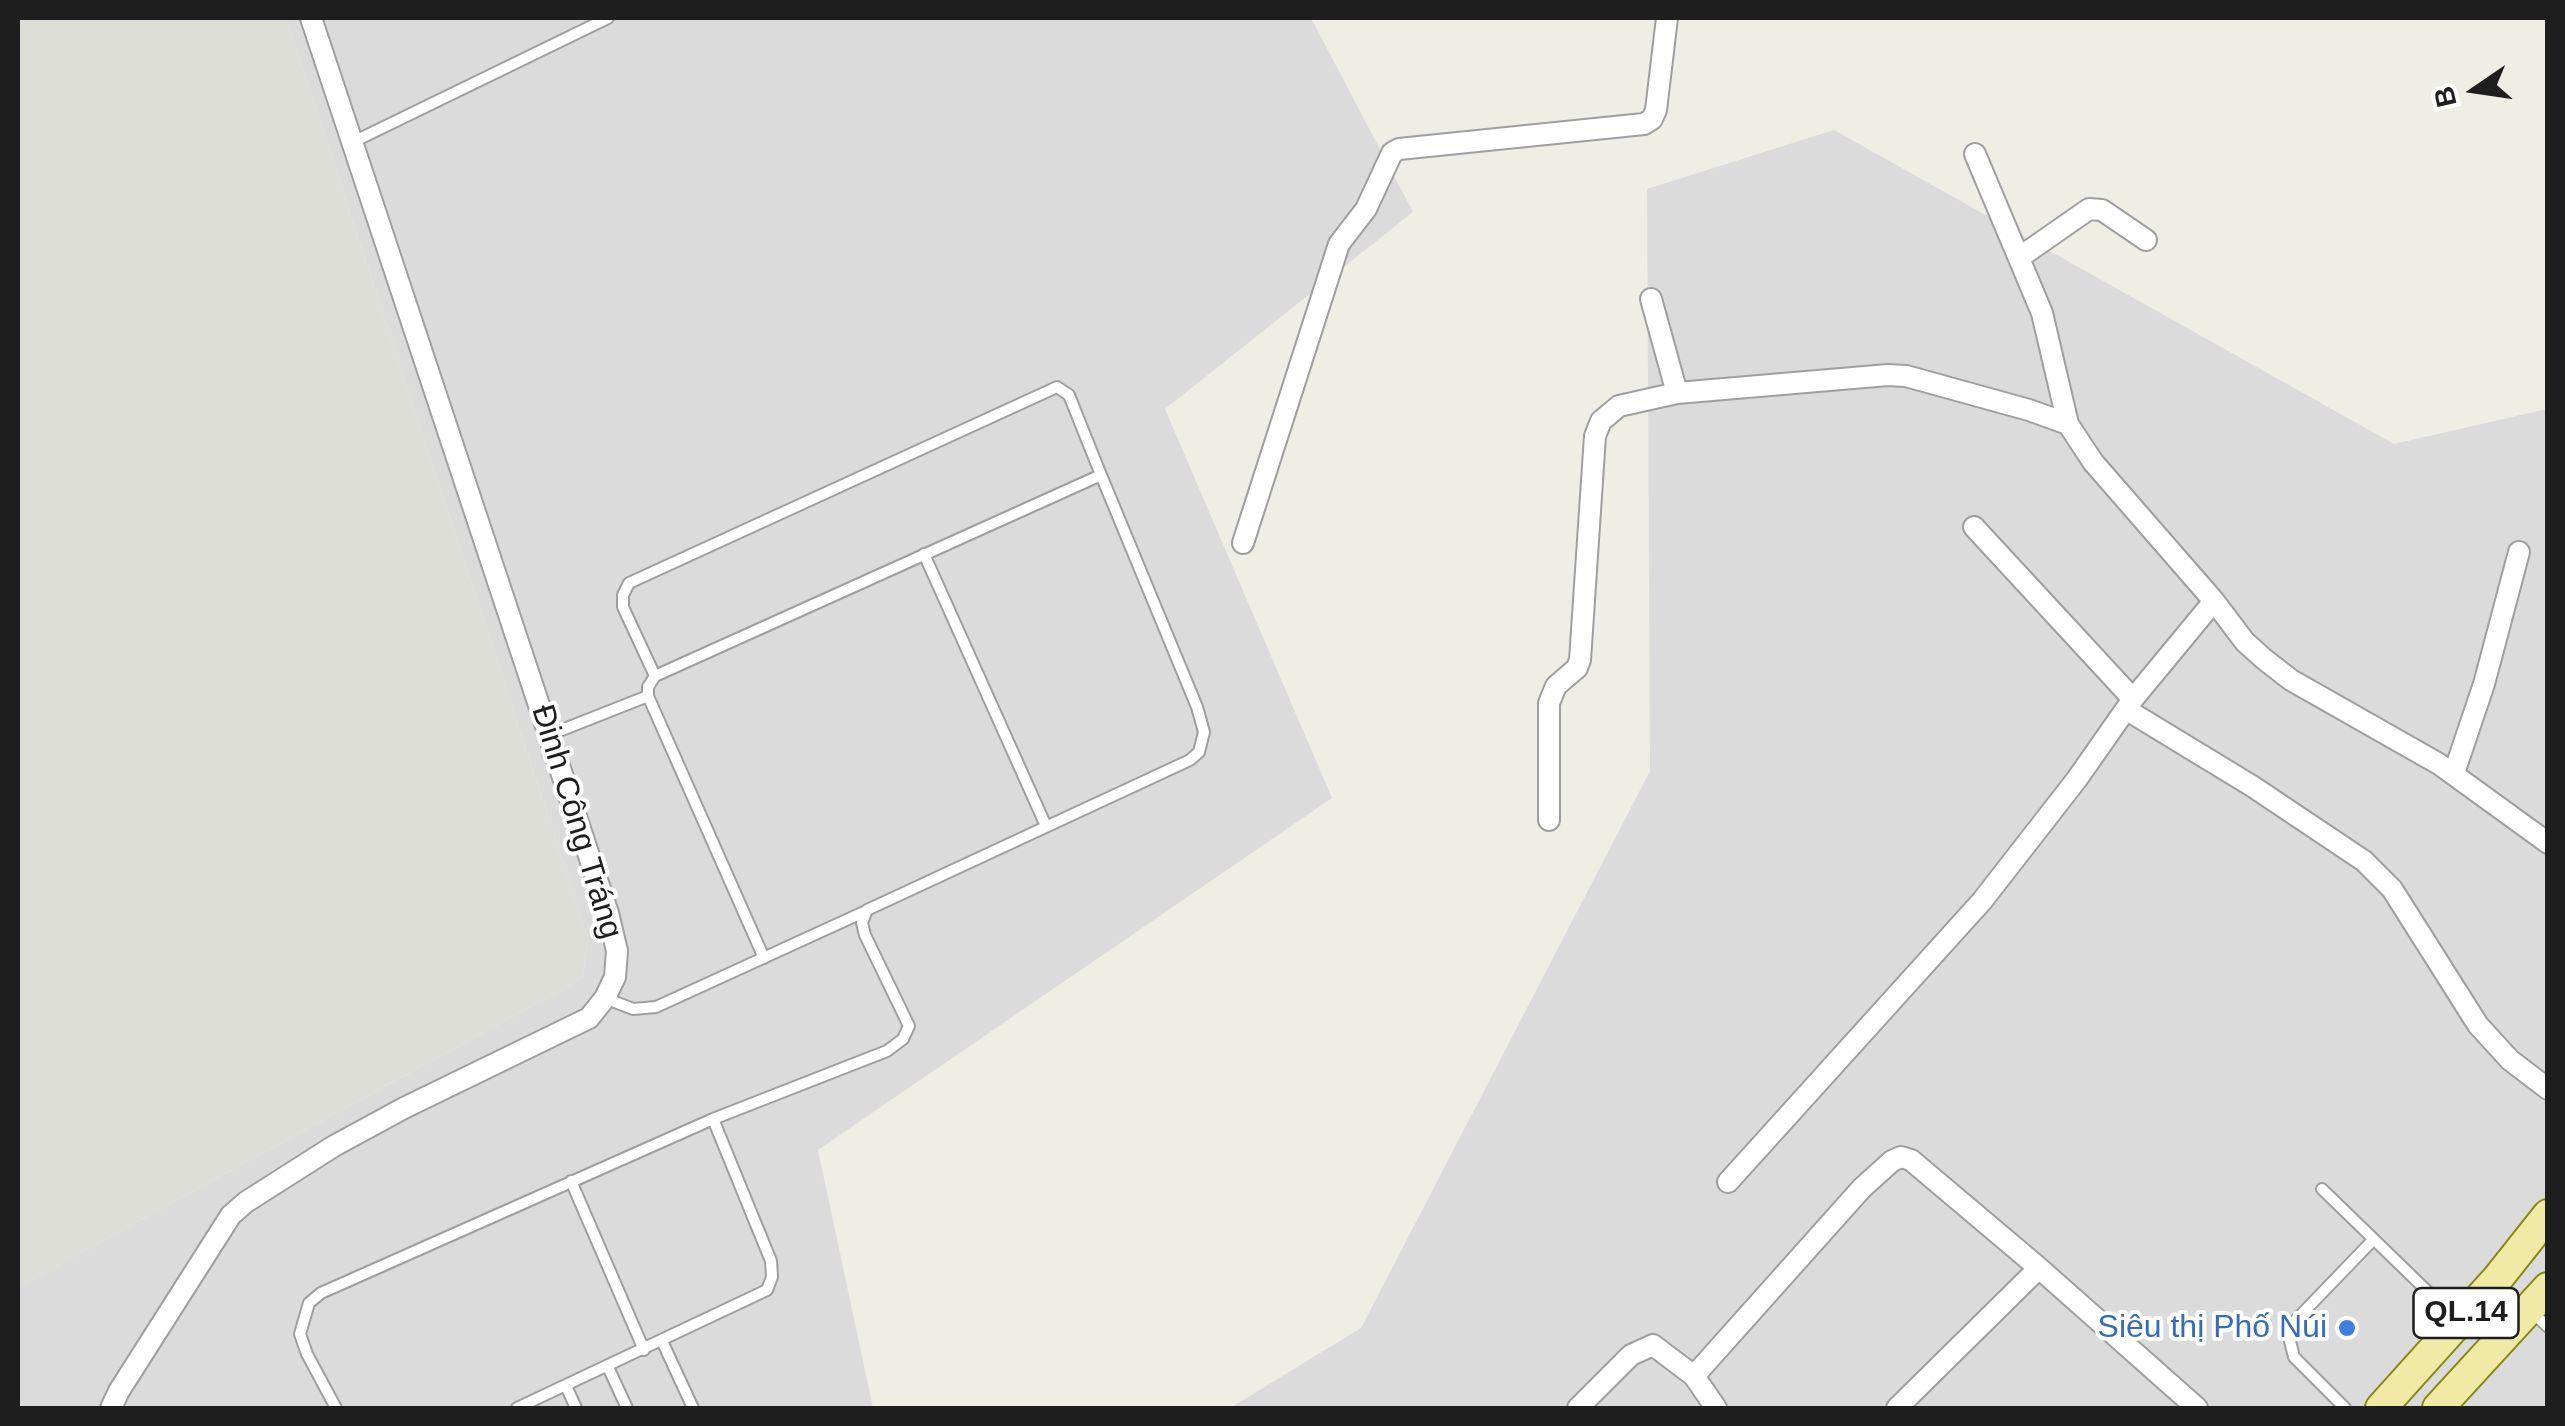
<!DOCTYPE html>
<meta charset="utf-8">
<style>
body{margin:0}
#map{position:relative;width:2565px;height:1426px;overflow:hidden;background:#eeeee5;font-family:Arial,sans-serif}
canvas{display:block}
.frame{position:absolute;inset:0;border:20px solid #1e1e1e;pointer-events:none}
.north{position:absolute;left:2425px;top:40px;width:100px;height:100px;-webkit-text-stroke:8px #fff;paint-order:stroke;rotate:257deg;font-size:28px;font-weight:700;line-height:40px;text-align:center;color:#1e1e1e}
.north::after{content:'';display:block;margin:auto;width:35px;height:45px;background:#1e1e1e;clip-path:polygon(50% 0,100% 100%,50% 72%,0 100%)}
</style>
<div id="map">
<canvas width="2565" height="1426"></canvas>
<div class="frame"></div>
<div class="north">B</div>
</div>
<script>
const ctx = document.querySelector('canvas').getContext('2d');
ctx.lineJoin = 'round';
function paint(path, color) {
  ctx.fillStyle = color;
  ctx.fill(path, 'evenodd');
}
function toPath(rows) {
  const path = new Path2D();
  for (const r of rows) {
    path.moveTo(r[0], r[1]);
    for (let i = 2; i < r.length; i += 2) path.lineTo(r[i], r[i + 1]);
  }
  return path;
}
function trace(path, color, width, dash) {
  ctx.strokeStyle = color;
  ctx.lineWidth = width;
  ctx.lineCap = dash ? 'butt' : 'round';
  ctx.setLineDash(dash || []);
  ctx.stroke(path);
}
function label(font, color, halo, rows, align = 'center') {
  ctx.font = font + ' Arial,sans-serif';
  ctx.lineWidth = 8;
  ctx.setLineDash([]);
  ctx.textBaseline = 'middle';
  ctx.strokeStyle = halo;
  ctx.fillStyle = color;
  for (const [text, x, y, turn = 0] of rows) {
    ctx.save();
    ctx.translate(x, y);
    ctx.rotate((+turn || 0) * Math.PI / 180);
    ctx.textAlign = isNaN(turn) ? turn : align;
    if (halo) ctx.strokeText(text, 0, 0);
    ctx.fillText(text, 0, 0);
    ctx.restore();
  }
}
paint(toPath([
 [286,18,1311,18,1413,212,1165,409,1332,798,818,1150,873,1408,18,1408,18,1287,583,978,588,938],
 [1834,130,2394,444,2547,409,2547,1408,1230,1408,1361,1328,1650,771,1647,189]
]), '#dcdbdb');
paint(toPath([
 [18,18,286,18,588,938,583,978,18,1287]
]), '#dcddd6');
const lane = toPath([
 [353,142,608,18],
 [924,554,1046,826],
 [655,676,623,607,623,595,629,583,1057,387,1069,395,1101,475],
 [549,735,648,696],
 [605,998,633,1009,656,1007,866,911],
 [571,1181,644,1350],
 [2322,1189,2458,1321],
 [2530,1310,2548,1327],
 [662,1341,693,1408],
 [608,1367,627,1408],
 [566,1386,576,1408],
 [336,1408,307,1354,300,1334,309,1303,321,1293,713,1119,887,1051,903,1039,909,1026,865,935,862,923,867,910,1190,760,1199,752,1204,732,1197,707,1101,475,655,676,648,687,648,696,764,958],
 [517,1408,767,1290,772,1277,771,1261,713,1119],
 [2345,1408,2294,1357,2289,1337,2294,1322,2373,1240]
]);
const street = toPath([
 [1975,154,2042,313,2068,424,2093,462,2214,601,2245,642,2264,659,2291,680,2439,764,2548,843],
 [2020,257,2089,209,2102,210,2146,240],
 [1651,299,1677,393,1888,375,1906,376,2029,410,2068,424],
 [1974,527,2133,699],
 [1243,543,1339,244,1366,209,1392,153,1399,149,1644,124,1652,119,1656,110,1667,18],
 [2127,710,2252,786,2364,861,2392,889,2478,1025,2510,1060,2548,1089],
 [2454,773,2484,684,2519,552],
 [1549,820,1549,703,1556,686,1577,668,1580,660,1595,436,1601,421,1619,406,1677,393],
 [1728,1182,1982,901,2077,779,2133,699,2214,601],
 [1694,1376,1862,1188,1892,1161,1901,1157,1911,1160,2039,1268,2197,1408],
 [111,1408,119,1391,231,1215,246,1202,334,1146,404,1108,589,1018,605,998,615,977,617,951,608,913,311,18],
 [1578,1408,1631,1355,1653,1345,1694,1376,1716,1408],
 [1897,1408,2039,1268]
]);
const primary = toPath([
 [2381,1408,2498,1278,2548,1215],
 [2438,1408,2548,1288]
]);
trace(lane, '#9f9f9f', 14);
trace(street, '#9f9f9f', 24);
trace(primary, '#878810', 34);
trace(lane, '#fff', 10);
trace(street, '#fff', 20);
trace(primary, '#f1eaa7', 30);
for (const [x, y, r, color] of [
 [2347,1328,10,"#3f7fe0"]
]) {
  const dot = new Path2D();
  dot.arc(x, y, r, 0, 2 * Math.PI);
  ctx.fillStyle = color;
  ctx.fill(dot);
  trace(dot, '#fff', 4);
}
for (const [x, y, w] of [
 [2466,1313,105]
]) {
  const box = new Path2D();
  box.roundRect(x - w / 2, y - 25, w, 50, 8);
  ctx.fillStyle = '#fff';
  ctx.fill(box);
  trace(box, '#1e1e1e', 2.5);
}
label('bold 30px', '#1e1e1e', null, [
 ["QL.14",2466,1313]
]);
label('32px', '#1e1e1e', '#fff', [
 ["Đinh Công Tráng",576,822,73]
]);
label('32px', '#366cbe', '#fff', [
 ["Siêu thị Phố Núi",2327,1328]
], 'right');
</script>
